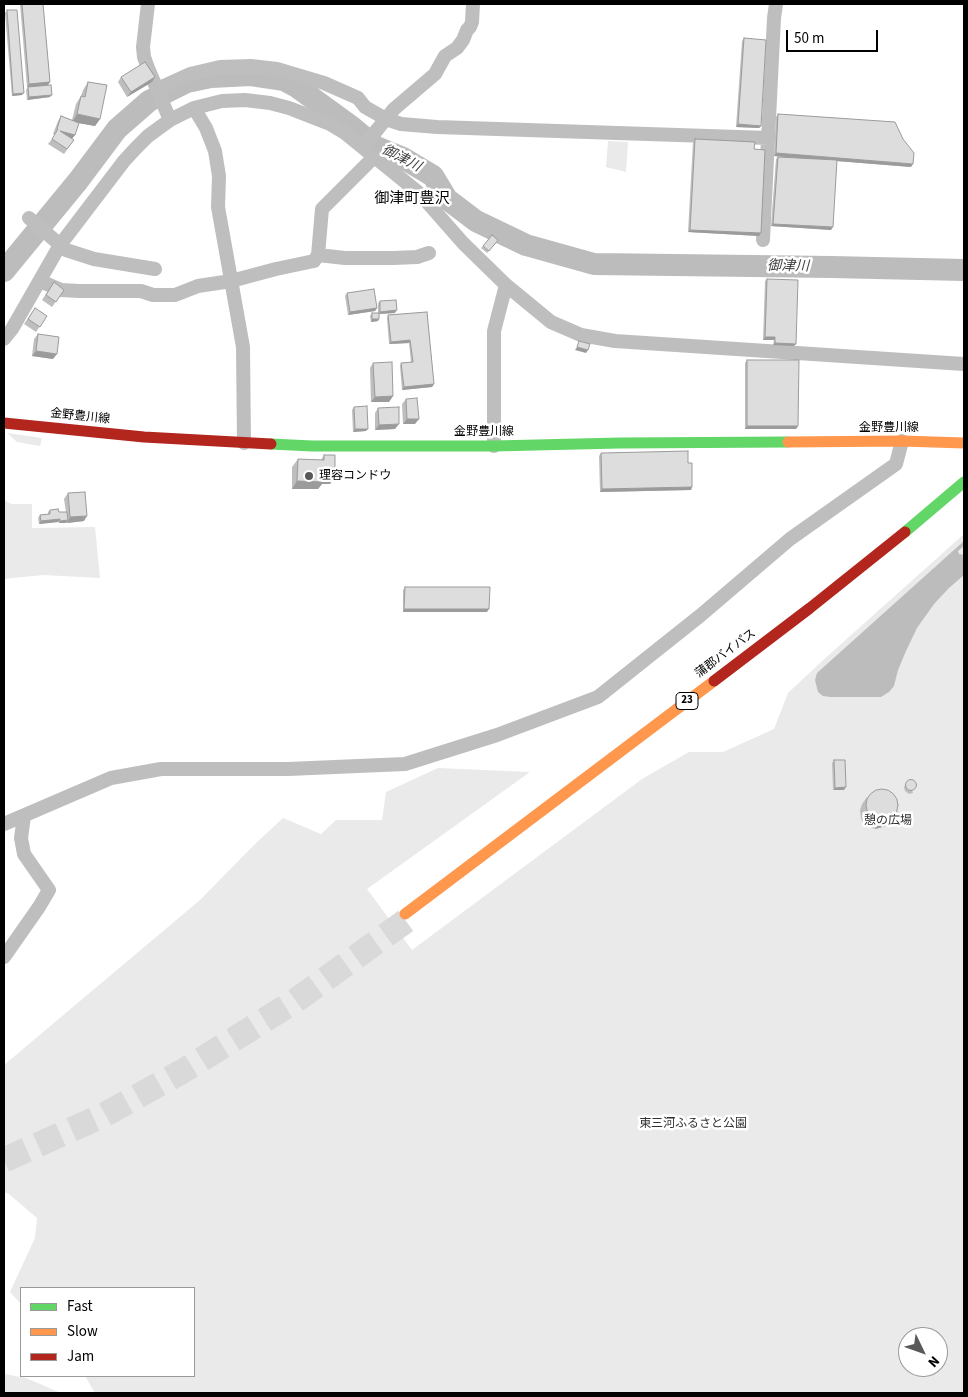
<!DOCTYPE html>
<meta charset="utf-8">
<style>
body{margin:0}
#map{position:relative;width:968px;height:1397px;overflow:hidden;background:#fff;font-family:"Source Sans 3",sans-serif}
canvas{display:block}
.frame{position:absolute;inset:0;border:5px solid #000;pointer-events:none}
.legend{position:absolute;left:20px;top:1287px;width:175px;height:90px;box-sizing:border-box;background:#fff;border:1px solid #999;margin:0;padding:6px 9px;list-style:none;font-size:15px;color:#000}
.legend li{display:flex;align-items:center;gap:10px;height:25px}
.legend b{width:25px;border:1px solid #999}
.north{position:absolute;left:898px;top:1327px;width:50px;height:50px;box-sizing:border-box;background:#fff;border:1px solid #999;border-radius:50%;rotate:132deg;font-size:14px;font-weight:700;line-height:20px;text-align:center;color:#000}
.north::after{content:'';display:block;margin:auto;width:18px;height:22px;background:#595959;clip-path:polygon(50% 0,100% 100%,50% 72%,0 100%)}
.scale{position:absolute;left:786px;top:30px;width:92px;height:22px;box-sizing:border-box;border:2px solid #000;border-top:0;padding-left:6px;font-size:15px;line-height:18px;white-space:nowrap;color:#000;-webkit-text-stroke:4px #fff;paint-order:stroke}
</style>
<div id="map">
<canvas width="968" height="1397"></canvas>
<div class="frame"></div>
<ul class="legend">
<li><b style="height:6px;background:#63d668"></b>Fast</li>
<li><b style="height:6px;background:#ff974d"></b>Slow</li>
<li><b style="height:6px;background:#b3261e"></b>Jam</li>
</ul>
<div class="north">N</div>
<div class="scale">50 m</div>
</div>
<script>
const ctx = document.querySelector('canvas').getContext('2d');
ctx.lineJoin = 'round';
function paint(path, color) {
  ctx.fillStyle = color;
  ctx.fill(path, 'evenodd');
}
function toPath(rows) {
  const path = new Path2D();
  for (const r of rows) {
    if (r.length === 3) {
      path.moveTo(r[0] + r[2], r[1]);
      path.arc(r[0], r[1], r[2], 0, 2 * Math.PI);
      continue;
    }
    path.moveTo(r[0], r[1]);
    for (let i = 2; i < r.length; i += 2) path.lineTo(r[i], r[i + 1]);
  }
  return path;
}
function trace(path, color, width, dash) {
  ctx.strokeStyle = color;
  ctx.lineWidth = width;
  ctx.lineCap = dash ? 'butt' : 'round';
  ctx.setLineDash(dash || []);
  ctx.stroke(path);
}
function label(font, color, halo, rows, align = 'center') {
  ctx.font = font + ' "Source Sans 3","Noto Sans JP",sans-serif';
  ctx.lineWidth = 5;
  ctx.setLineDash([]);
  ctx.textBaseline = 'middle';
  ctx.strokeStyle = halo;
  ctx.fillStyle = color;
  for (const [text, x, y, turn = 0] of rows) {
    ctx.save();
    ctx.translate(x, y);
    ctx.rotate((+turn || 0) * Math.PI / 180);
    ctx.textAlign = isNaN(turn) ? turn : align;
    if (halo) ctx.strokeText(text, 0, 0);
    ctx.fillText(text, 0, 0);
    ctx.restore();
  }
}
paint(toPath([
 [608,141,628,142,626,172,606,167],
 [7,433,42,438,40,446,17,442],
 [4,500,11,504,32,504,32,528,95,527,100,578,43,575,4,579],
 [964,534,964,1393,95,1393,85,1376,194,1376,194,1288,21,1288,21,1304,10,1292,35,1238,37,1218,9,1194,4,1192,4,1065,200,900,254,845,283,818,321,834,336,820,382,820,386,792,438,768,530,772,367,889,412,950,642,779,689,752,723,752,774,729,788,693,821,662],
 [908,1337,938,1337,938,1367,908,1367],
 [4,1374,26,1378,61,1393,4,1393]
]), '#eaeaea');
paint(toPath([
 [964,541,964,546,958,551,959,554,964,555,964,575,949,588,934,604,917,628,906,651,898,670,894,686,889,692,881,697,830,697,823,696,818,692,815,680,817,673]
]), '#bcbcbc');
trace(toPath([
 [4,271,78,181,117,129,149,101,187,82,211,77,251,75,284,80,297,87,352,127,376,147,403,158,433,176,447,199,476,221,526,245,594,264,831,267,964,270]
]), '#bcbcbc', 22);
trace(toPath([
 [4,1160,104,1115,183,1071,295,1001,407,920]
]), '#d9d9d9', 25, [25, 12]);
trace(toPath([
 [148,4,143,47,144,57,148,68,170,120],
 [157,89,190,74,220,67,251,66,277,69,324,83,358,98,365,107,386,119,401,124,437,127,768,138],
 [194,108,206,128,215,151,219,176,218,207,243,347,244,443],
 [363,147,394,109,435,74,445,56,457,48,463,40,467,30,470,27,472,22,473,4],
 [29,218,66,250,94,259,155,269],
 [763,240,774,18,776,4],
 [318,255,322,209,374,157],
 [40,281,61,290,79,291,141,291,153,295,175,295,198,286,231,281,276,269,314,261,318,255,345,258,394,258,417,257,429,253],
 [4,339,12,329,60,245,124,161,136,148,148,136,170,120,194,108,222,101,245,100,270,103,289,108,330,124,345,133,419,193,463,243,506,285,551,322,581,335,615,341,964,364],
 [494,446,494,331,506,285],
 [4,824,111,778,161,769,288,769,405,764,497,735,598,697,701,615,790,539,896,464,902,441],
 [4,957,39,907,49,890,24,854,21,838,24,816]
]), '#bebebe', 14);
trace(toPath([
 [271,444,312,446,494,446,620,443,788,442],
 [905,532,964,482]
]), '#63d668', 11);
trace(toPath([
 [788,442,902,441,964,443],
 [405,914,714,681]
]), '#ff974d', 11);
trace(toPath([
 [4,423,144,437,271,444],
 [714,681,810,608,905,532]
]), '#b3261e', 11);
paint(toPath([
 [20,4,43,4,50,82,48,85,27,87],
 [7,10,22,95,12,96,5,13],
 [744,38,761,126,759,128,736,127,742,41],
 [121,77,155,77,152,82,127,97,118,82],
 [88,82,100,119,95,126,79,123,75,135,72,139,74,140,64,154,48,144,55,135,53,134,58,121,61,116,72,120,76,104,81,96,83,90],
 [28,87,50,97,27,100,26,90],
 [778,114,911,167,837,161,831,230,771,226,776,159,778,157,795,158,774,156,776,117],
 [695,139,754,149,759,236,688,232,693,142],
 [496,243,487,253,481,248,483,246],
 [767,279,794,346,773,345,774,340,763,340,765,281],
 [54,282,64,290,52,307,42,300],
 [347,293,377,308,375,311,348,315,345,296],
 [380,301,395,313,379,314,378,321,371,322,370,316,372,313,378,313,378,303],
 [35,308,47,316,36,332,24,324],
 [427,312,434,384,432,387,402,390,400,366,401,363,411,362,409,343,389,344,387,318,388,315],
 [38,334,53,359,32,356,34,339],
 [747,360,798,426,796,429,745,429,745,363],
 [373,363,393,396,389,402,371,402,370,368],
 [406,399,415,424,403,424,402,404],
 [354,407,366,431,353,432,352,410],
 [378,408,395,429,375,430,375,413],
 [601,453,688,463,692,487,691,490,600,492,599,456],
 [324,455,330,484,322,484,318,489,292,489,292,467,298,459,321,460],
 [68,493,84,521,67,523,66,522,66,523,59,523,58,522,39,524,38,518,40,515,48,514,48,512,50,510,59,512,66,512,64,499],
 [405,587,487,612,403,612,403,590],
 [834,760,844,790,833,790,832,763],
 [908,781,913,793,909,794,905,791,904,787],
 [867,797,886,826,875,829,865,825,861,819,860,810,862,804]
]), '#bebebe');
paint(toPath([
 [155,77,152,82,127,97,131,92],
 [50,82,48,85,27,87,29,84],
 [24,93,22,95,12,96,13,94],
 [52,95,50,97,27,100,29,97],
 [77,114,100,119,95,126,72,122],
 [738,124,761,126,759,128,736,127],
 [60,131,75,135,71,140],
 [776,153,913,164,911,167,774,156],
 [773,224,833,227,831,230,771,226],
 [690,230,761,233,759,236,688,232],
 [377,308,375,311,348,315,350,312],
 [397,310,395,313,379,314,380,312],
 [372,319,379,319,378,321,371,322],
 [765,337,775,337,774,340,763,340],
 [410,340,409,343,389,344,391,342],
 [775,343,796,344,794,346,773,345],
 [577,347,588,350,586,353,575,350],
 [36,351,57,354,53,359,32,356],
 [434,384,432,387,402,390,404,387],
 [393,396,389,402,371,402,375,397],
 [407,419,419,419,415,424,403,424],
 [399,424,395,429,375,430,379,425],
 [747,426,798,426,796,429,745,429],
 [355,429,368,429,366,431,353,432],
 [324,476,335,477,330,484,322,484,318,489,292,489,297,481],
 [692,487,691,490,600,492,602,489],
 [87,516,84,521,67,523,70,517],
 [60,519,58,522,39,524,41,521],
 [68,520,66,523,59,523,60,521],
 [404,609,489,609,487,612,403,612],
 [846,787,844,790,833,790,835,788],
 [898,811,886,826,875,829,880,822]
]), '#9b9b9b');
const building = toPath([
 [22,4,43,4,50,82,29,84,22,4],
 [7,10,17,10,24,93,13,94,7,10],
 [744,38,766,40,761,126,738,124,744,38],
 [145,62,155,77,131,92,121,77,145,62],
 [88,82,107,85,100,119,77,114,81,96,85,97,88,82],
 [51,85,52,95,29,97,28,87,51,85],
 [778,114,895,122,903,139,914,153,913,164,776,153,778,114],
 [61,116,79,123,75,135,60,131,74,140,67,149,52,139,58,129,57,129,61,116],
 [695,139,755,142,754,149,765,150,761,233,690,230,695,139],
 [778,157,837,160,833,227,773,224,778,157],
 [492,235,498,240,489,251,483,246,492,235],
 [767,279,798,280,796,344,775,343,775,337,765,337,767,279],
 [54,282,64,290,56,302,46,295,54,282],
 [374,289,377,308,350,312,347,293,374,289],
 [396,300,397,310,380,312,380,301,396,300],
 [35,308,47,316,40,327,28,319,35,308],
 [427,312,434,384,404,387,401,363,413,362,410,340,391,342,388,315,427,312],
 [372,313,379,313,379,319,372,319,372,313],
 [38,334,59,337,57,354,36,351,38,334],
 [579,341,590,344,588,350,577,347,579,341],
 [747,360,799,360,798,426,747,426,747,360],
 [392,362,393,396,375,397,373,363,392,362],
 [417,398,419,419,407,419,406,399,417,398],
 [367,406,368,429,355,429,354,407,367,406],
 [399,407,399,424,379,425,378,408,399,407],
 [688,451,688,463,692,463,692,487,602,489,601,453,688,451],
 [324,455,335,455,335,477,324,476,323,482,297,481,298,459,324,460,324,455],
 [85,492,87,516,70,517,68,493,85,492],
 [58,509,59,512,67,512,68,520,60,521,60,519,41,521,40,515,50,514,50,510,58,509],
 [405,587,490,587,489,609,404,609,405,587],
 [834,760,845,760,846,787,835,788,834,760],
 [911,785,5.5],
 [882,805,16]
]);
paint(building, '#ddd');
trace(building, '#9b9b9b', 1);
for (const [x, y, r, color] of [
 [309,476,5,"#595959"]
]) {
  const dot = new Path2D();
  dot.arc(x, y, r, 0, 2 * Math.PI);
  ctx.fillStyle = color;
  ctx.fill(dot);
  trace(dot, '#fff', 2);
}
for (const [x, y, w] of [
 [687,701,22]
]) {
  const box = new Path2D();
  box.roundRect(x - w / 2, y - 8.5, w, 17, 4);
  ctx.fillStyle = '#fff';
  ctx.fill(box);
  trace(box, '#000', 1);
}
label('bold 11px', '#000', null, [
 ["23",687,701]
]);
label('12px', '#000', '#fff', [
 ["金野豊川線",80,417,6],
 ["金野豊川線",889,428],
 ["金野豊川線",484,432],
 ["蒲郡バイパス",726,654,-37]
]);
label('12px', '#000', '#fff', [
 ["理容コンドウ",319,476]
], 'left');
label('12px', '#303030', '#fff', [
 ["憩の広場",888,821],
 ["東三河ふるさと公園",693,1124]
]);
label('italic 14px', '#414141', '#fff', [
 ["御津川",401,159,27],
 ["御津川",788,267,1]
]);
label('15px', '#000', '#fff', [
 ["御津町豊沢",412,200]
]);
</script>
